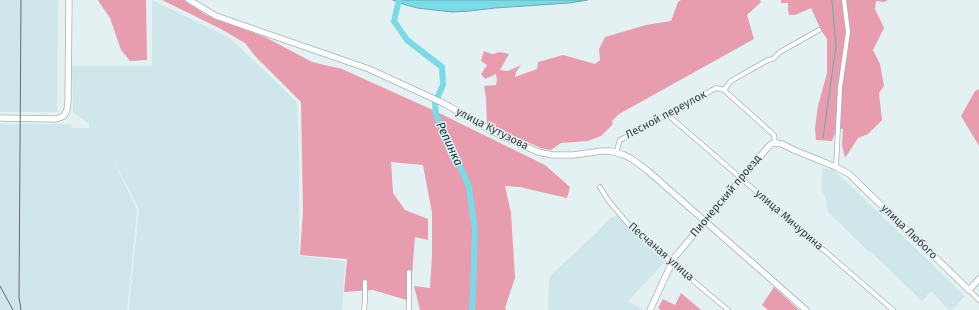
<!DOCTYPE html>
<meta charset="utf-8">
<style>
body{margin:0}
canvas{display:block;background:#e3f1f3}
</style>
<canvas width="979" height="310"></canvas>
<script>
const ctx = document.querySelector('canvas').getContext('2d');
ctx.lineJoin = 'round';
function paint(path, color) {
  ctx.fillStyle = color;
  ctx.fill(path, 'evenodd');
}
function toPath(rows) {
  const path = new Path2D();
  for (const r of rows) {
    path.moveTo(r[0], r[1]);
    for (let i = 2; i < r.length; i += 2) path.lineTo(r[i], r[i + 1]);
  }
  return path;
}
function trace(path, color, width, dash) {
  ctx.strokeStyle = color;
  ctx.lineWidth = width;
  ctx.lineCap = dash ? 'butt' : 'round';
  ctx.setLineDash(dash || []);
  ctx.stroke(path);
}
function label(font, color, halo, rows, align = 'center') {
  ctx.font = font + ' "Fira Sans",sans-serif';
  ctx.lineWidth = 3;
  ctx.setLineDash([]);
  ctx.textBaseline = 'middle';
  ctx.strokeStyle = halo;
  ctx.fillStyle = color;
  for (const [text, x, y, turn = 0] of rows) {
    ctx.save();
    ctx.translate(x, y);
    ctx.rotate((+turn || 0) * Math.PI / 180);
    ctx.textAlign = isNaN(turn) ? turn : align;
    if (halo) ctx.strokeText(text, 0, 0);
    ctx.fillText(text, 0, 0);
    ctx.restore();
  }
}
paint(toPath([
 [0,0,58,0,57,112,0,112],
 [152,0,230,38,297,102,299,155,299,256,345,261,342,310,129,310,139,209,110,153,137,210,127,310,0,310,0,124,71,124,72,128,89,128,89,124,73,112,72,66,152,66],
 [822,168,834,170,965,296,952,310,949,310,931,291,922,301,870,251,869,252,828,212,826,199,822,191],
 [618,215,665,262,628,301,643,310,548,310,549,279,552,274,595,234,610,218]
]), '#cfe7ea');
paint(toPath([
 [98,0,146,0,147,60,130,61,121,50,110,18,99,2],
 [162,0,184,0,206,15,265,37,312,62,342,69,435,111,545,165,570,187,567,198,520,187,505,186,511,213,515,278,505,308,506,310,420,310,414,286,430,288,432,256,432,213,423,165,391,162,393,193,405,210,428,219,428,240,415,237,410,301,373,290,344,292,347,259,300,255,303,211,301,102,255,56,245,43,219,28],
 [681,0,760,0,761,2,747,15,754,39,619,114,612,121,613,124,601,136,588,141,561,143,551,150,541,148,487,124,486,99,484,86,496,85,497,80,496,74,485,79,481,74,487,65,481,61,484,51,492,54,500,52,509,54,500,70,508,71,521,65,516,72,515,77,537,69,538,62,563,55,595,64,600,60,599,49,605,37,646,25,671,21,678,2],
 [781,0,888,0,884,2,876,1,875,9,884,28,873,50,880,64,884,86,879,93,882,120,868,134,858,138,845,158,842,145,843,129,837,128,832,141,816,140,815,128,818,106,827,73,827,39,821,30,811,8,795,15,789,15,788,9,788,3,781,3],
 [979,89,979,146,961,116,975,91],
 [774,287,799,310,768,310,762,305],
 [681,293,701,310,661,310,658,308,663,299,675,305]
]), '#e79dae');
const water = toPath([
 [393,0,588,0,569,3,495,8,470,11,452,12,417,8,403,4,393,0]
]);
paint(water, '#7adae5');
trace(water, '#66abb3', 1);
trace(toPath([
 [823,138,836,46,832,0]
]), '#66abb3', 1);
trace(toPath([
 [399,0,394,21,407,40,442,67,443,85,435,103,436,115,448,139,469,187,475,231,473,292,472,310]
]), '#7adae5', 6);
const street = toPath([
 [724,90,730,82,736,78,768,60,773,59,780,52,819,30],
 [668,115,893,310],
 [616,153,620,140,716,88,724,90,774,135,775,143],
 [836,167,840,88,848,32,844,0],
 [600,187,608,200,629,225,672,263,728,310],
 [969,290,979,300],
 [364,310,365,300,365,282],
 [409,310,409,272]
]);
const secondary = toPath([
 [189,0,216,16,369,69,443,103,494,132,538,152,553,155,573,155,602,151,610,151,624,155,632,159,648,171,806,310],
 [0,118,56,119,64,116,67,110,68,101,69,0],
 [650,310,674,258,679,252,768,147,771,144,775,143,782,144,794,150,836,167,849,174,969,290,979,279]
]);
trace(street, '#a5b3b4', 5.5);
trace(secondary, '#a5b3b4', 7);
trace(street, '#fff', 4);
trace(secondary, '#fff', 5.5);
trace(toPath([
 [21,0,19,297,21,310],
 [0,286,13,310]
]), '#646b6d', 1);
label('11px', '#393e3f', '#e3f1f3', [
 ["Лесной переулок",666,115,-28],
 ["улица Кутузова",492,129,27],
 ["Пионерский проезд",726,196,-50],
 ["улица Мичурина",789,220,41],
 ["улица Любого",909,232,44],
 ["Песчаная улица",661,252,41]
]);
label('italic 12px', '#013237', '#e3f1f3', [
 ["Репинка",449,144,65]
]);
</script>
